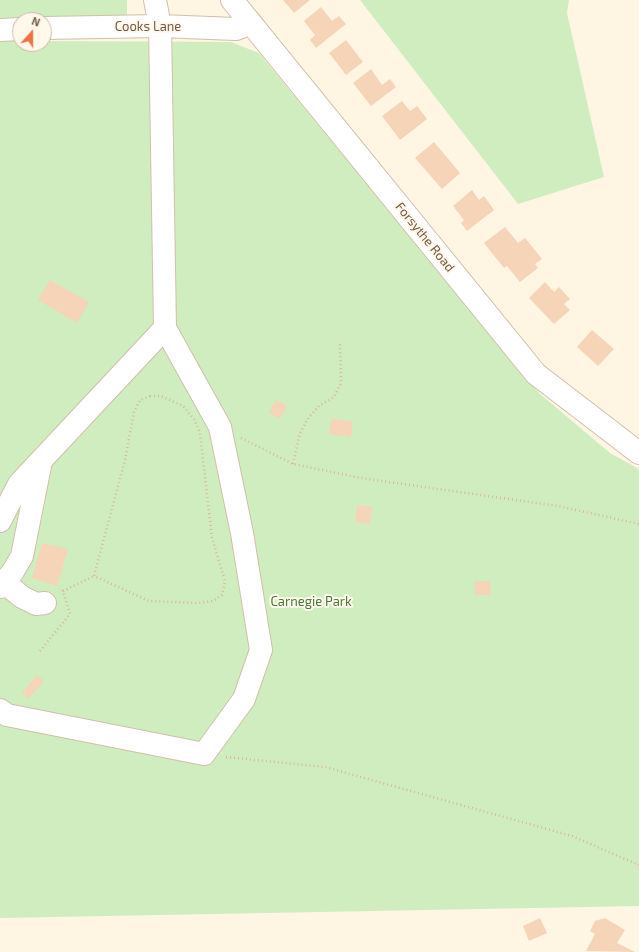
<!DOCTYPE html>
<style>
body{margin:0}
#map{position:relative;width:639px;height:952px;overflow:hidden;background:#fef5e3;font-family:"Exo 2",sans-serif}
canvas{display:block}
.north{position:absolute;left:12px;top:12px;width:40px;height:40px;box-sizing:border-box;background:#fff8eb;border:1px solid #c9b9a9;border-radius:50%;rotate:21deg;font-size:11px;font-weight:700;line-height:16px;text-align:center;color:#785b47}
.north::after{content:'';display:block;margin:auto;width:14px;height:18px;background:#f1713f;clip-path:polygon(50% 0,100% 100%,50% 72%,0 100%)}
</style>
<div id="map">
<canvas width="639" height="952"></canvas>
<div class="north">N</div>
</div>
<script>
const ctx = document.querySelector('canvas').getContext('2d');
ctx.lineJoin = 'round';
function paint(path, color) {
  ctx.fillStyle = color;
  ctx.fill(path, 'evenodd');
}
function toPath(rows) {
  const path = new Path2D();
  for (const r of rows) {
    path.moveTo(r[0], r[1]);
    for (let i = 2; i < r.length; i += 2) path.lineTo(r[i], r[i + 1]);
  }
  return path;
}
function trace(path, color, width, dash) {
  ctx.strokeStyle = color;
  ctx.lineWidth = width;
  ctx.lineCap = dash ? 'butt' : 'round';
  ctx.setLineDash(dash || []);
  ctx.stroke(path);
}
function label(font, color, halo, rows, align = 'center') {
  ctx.font = font + ' "Exo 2",sans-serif';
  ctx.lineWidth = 4;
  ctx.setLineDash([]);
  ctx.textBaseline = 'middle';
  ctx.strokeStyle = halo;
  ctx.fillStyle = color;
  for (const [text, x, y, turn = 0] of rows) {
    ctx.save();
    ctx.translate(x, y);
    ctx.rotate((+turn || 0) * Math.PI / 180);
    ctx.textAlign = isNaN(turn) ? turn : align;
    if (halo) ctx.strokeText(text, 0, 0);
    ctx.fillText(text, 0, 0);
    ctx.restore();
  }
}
paint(toPath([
 [0,0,127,0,127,21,20,20,0,22],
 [360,0,569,0,567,13,604,177,518,204],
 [0,41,20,41,20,44,44,44,44,41,231,42,259,53,539,393,610,453,639,469,639,906,0,918]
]), '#d0edc0');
paint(toPath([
 [283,0,310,0,294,13],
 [321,7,332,21,339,16,346,24,316,48,310,40,315,35,304,21],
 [346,40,363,62,346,75,329,53],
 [371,69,382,85,390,79,396,87,371,106,353,83],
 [402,101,410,111,417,106,427,119,400,140,382,116],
 [434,142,460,173,442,189,415,158],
 [472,190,479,200,484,196,494,210,467,231,461,223,464,220,453,206],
 [505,227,518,243,525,238,542,259,535,264,538,268,520,282,507,266,504,268,484,243],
 [50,280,89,302,77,323,38,300],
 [545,282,554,292,559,287,570,299,564,304,570,310,554,324,529,298],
 [592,330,614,349,598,366,577,347],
 [276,400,287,406,279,419,269,412],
 [332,418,353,422,351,437,329,434],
 [357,505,372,507,370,524,355,522],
 [42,543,68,549,57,586,32,578],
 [475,581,490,581,491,595,475,595],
 [37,675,44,681,29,698,22,693],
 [540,918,547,933,529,941,523,926],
 [605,918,625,930,617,943,635,952,586,951,595,934,590,931,595,921]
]), '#f5d4b8');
const minor = toPath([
 [232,0,536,374,639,453],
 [44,28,160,26,236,29,251,23],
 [0,30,20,29],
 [0,521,19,484,165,328],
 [5,583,22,597,36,604,45,603],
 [0,587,12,573,22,556,41,461],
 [0,710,7,715,204,754,244,699,261,650,242,533,220,427,165,328,160,26,155,0]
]);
trace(minor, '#d2bfab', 24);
trace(toPath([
 [150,396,161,396,183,406,194,419,200,433,212,538,225,581,222,595,213,601,198,603,149,601,94,576,125,460,134,412,140,400,150,396],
 [241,438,293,464,361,478,558,506,639,524],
 [293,464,300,433,309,417,319,406,334,397,341,383,340,343],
 [63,591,94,576],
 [40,651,70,614,63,591,59,589],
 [226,757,325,767,572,836,639,865]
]), '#dab89b', 2.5, [1, 3]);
trace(minor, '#fff', 22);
label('13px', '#785b47', '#fff8eb', [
 ["Cooks Lane",148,27],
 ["Forsythe Road",425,237,51]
]);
label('13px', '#4a793c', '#fff8eb', [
 ["Carnegie Park",311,602]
]);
</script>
